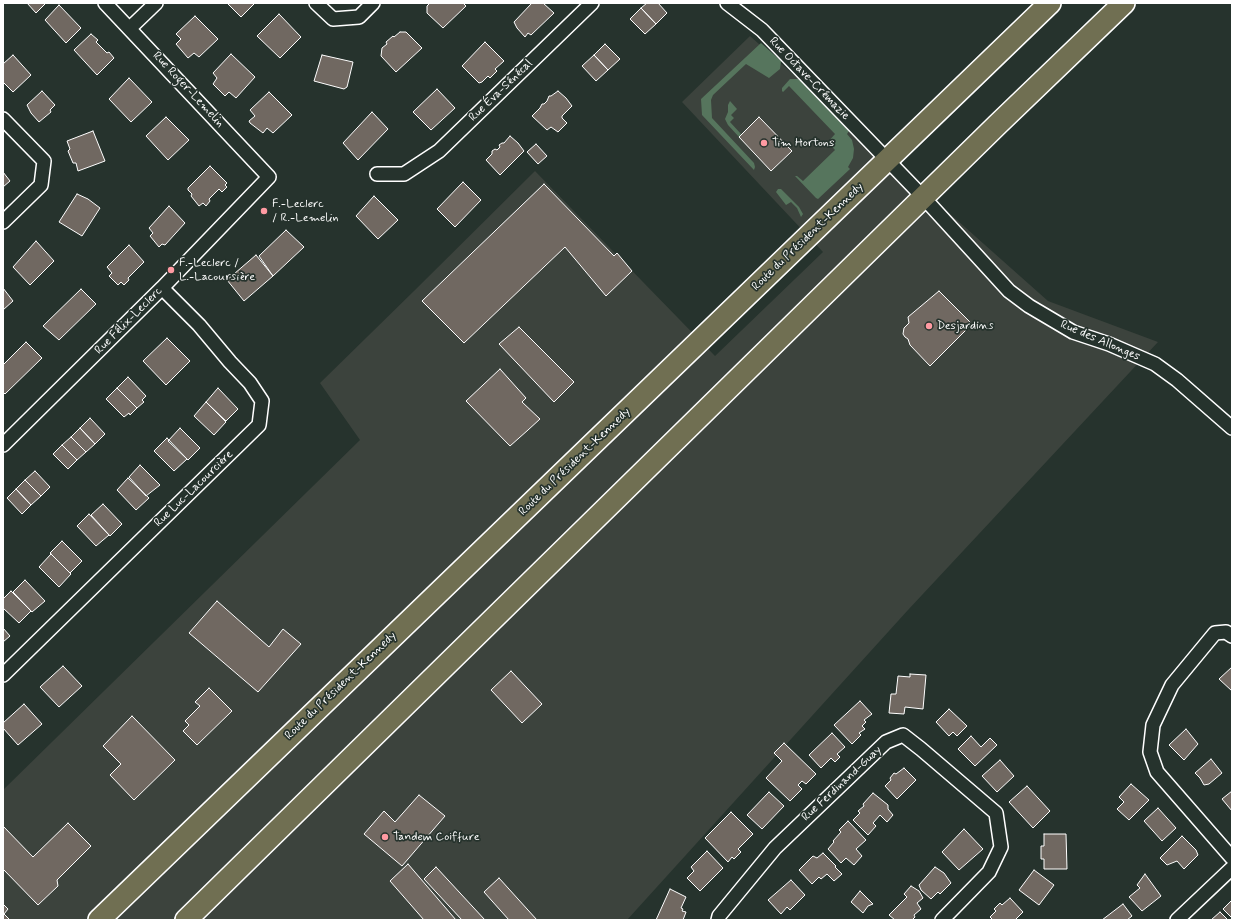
<!DOCTYPE html>
<meta charset="utf-8">
<style>
body{margin:0}
#map{position:relative;width:1235px;height:923px;overflow:hidden;background:#26332d;font-family:Mynerve,sans-serif}
canvas{display:block}
.frame{position:absolute;inset:0;border:4px solid #fff;pointer-events:none}
</style>
<div id="map">
<canvas width="1235" height="923"></canvas>
<div class="frame"></div>
</div>
<script>
const ctx = document.querySelector('canvas').getContext('2d');
ctx.lineJoin = 'round';
function paint(path, color) {
  ctx.fillStyle = color;
  ctx.fill(path, 'evenodd');
}
function toPath(rows) {
  const path = new Path2D();
  for (const r of rows) {
    path.moveTo(r[0], r[1]);
    for (let i = 2; i < r.length; i += 2) path.lineTo(r[i], r[i + 1]);
  }
  return path;
}
function trace(path, color, width, dash) {
  ctx.strokeStyle = color;
  ctx.lineWidth = width;
  ctx.lineCap = dash ? 'butt' : 'round';
  ctx.setLineDash(dash || []);
  ctx.stroke(path);
}
function label(font, color, halo, rows, align = 'center') {
  ctx.font = font + ' Mynerve,sans-serif';
  ctx.lineWidth = 3.5;
  ctx.setLineDash([]);
  ctx.textBaseline = 'middle';
  ctx.strokeStyle = halo;
  ctx.fillStyle = color;
  for (const [text, x, y, turn = 0] of rows) {
    ctx.save();
    ctx.translate(x, y);
    ctx.rotate((+turn || 0) * Math.PI / 180);
    ctx.textAlign = isNaN(turn) ? turn : align;
    if (halo) ctx.strokeText(text, 0, 0);
    ctx.fillText(text, 0, 0);
    ctx.restore();
  }
}
paint(toPath([
 [750,36,1048,301,1158,342,908,610,627,920,3,920,3,790,360,440,320,383,415,290,535,171,715,356,823,252,682,102]
]), '#3c433d');
paint(toPath([
 [761,43,781,61,780,69,769,78,746,64,713,95,711,100,712,118,754,163,755,167,754,170,702,115,701,99],
 [790,79,798,79,801,81,849,131,847,134,852,140,854,149,853,158,848,167,850,169,818,199,816,198,795,176,797,176,803,181,835,150,828,142,835,134,789,86,783,92,782,91,782,88],
 [730,101,737,109,731,115,734,118,730,122,741,134,739,137,728,125,725,119,728,112,728,105],
 [778,189,781,189,799,207,803,214,801,217,797,208,791,202,786,205,776,192]
]), '#56755d');
const building = toPath([
 [27,3,46,3,36,13,27,3],
 [227,3,255,3,241,17,227,3],
 [430,3,463,3,466,6,443,28,427,13,427,6,430,3],
 [532,3,543,3,554,13,531,35,528,33,525,37,517,28,514,22,532,3],
 [647,3,658,3,667,13,656,24,641,8,647,3],
 [59,5,81,28,66,43,45,20,59,5],
 [641,8,656,24,645,34,630,19,641,8],
 [279,14,301,37,280,58,257,36,279,14],
 [195,16,218,39,199,57,194,53,188,58,176,44,181,39,176,34,195,16],
 [400,32,406,32,422,48,396,72,381,56,382,48,387,44,386,42,393,36,394,37,400,32],
 [91,34,98,40,96,42,107,53,109,52,114,58,97,75,74,50,91,34],
 [485,42,504,61,495,69,497,71,490,78,488,76,482,82,479,83,462,66,485,42],
 [605,44,620,59,608,70,594,55,605,44],
 [231,54,255,77,236,98,229,92,225,96,213,84,217,78,213,73,231,54],
 [13,55,31,75,13,92,3,82,3,64,13,55],
 [322,55,353,62,347,87,344,89,314,81,322,55],
 [594,55,608,70,596,81,582,66,594,55],
 [129,78,152,102,131,122,109,99,129,78],
 [437,89,455,108,431,130,413,112,437,89],
 [42,91,55,105,50,110,51,112,39,122,31,113,27,105,42,91],
 [558,91,566,98,572,106,562,116,562,118,567,123,558,132,551,127,547,130,532,116,540,108,542,104,544,104,547,101,549,96,551,96,558,91],
 [269,92,292,115,273,133,267,128,263,133,250,123,249,121,255,116,250,110,269,92],
 [372,112,388,129,358,160,343,143,372,112],
 [166,117,189,140,168,160,146,136,166,117],
 [759,117,792,151,771,171,739,137,759,117],
 [93,131,105,161,78,171,76,163,73,163,68,151,70,149,67,141,93,131],
 [510,136,518,143,524,151,500,175,486,160,492,154,492,151,495,149,497,150,500,147,499,145,502,143,504,143,510,136],
 [536,144,547,156,538,164,527,152,536,144],
 [210,166,227,183,225,185,227,187,222,192,219,189,209,199,210,201,206,206,203,203,199,206,191,196,192,194,188,190,188,188,210,166],
 [3,172,10,181,3,187,3,172],
 [463,182,481,200,455,227,437,209,463,182],
 [544,184,614,256,617,253,632,271,606,296,565,247,464,343,422,301,544,184],
 [77,194,88,199,100,208,82,236,59,222,77,194],
 [374,196,398,220,378,239,356,216,374,196],
 [169,206,185,223,165,245,162,244,159,247,150,236,153,233,149,228,169,206],
 [286,230,304,247,273,276,259,256,286,230],
 [36,241,54,261,30,285,13,267,36,241],
 [129,245,144,262,128,278,129,280,124,285,121,282,118,285,109,276,112,273,107,267,129,245],
 [256,255,273,276,244,301,227,280,256,255],
 [3,288,13,301,3,310,3,288],
 [81,289,96,304,59,340,43,326,81,289],
 [939,291,972,324,930,366,910,345,908,339,905,337,903,334,904,328,909,323,908,317,939,291],
 [519,327,574,382,554,402,499,344,519,327],
 [167,338,190,361,166,385,143,361,167,338],
 [26,342,42,358,5,394,3,392,3,365,26,342],
 [500,369,526,398,522,402,540,419,528,430,510,446,466,401,500,369],
 [128,377,146,396,142,400,144,402,137,408,117,388,128,377],
 [117,388,137,408,130,415,129,413,124,417,106,399,117,388],
 [218,388,238,409,226,421,206,402,218,388],
 [206,402,226,422,214,435,194,416,206,402],
 [90,418,105,434,95,444,80,428,90,418],
 [80,428,95,444,86,452,71,437,80,428],
 [180,428,200,448,188,460,168,441,180,428],
 [71,437,86,452,77,460,62,445,71,437],
 [167,438,187,459,174,471,154,451,167,438],
 [62,445,77,460,68,469,53,454,62,445],
 [140,465,160,485,146,496,129,477,140,465],
 [35,471,50,487,41,496,25,480,35,471],
 [128,478,149,498,136,510,117,490,128,478],
 [25,480,41,496,31,505,16,489,25,480],
 [16,489,31,505,22,514,7,498,16,489],
 [103,504,122,524,110,536,91,515,103,504],
 [89,514,109,535,96,546,77,526,89,514],
 [62,541,82,561,70,573,50,553,62,541],
 [51,554,71,574,59,587,39,567,51,554],
 [25,580,45,601,32,612,13,592,25,580],
 [11,591,31,611,19,623,3,608,3,599,11,591],
 [217,601,269,647,283,629,301,644,258,692,189,633,217,601],
 [3,628,10,636,3,642,3,628],
 [63,666,82,686,59,707,40,687,63,666],
 [1232,667,1232,691,1219,679,1232,667],
 [511,671,542,704,522,723,491,690,511,671],
 [910,674,926,675,923,709,905,707,904,714,889,713,891,694,896,694,898,676,910,677,910,674],
 [209,688,232,711,197,745,183,731,189,725,185,721,200,706,195,702,209,688],
 [860,701,872,714,864,720,866,722,862,726,865,729,859,733,861,735,852,744,834,725,860,701],
 [24,704,42,724,18,745,3,728,3,723,24,704],
 [949,709,967,726,957,736,953,732,949,736,936,722,949,709],
 [132,716,175,760,134,800,110,775,121,764,103,746,132,716],
 [1186,729,1198,744,1184,760,1169,745,1186,729],
 [832,733,845,747,837,754,840,757,835,762,831,758,821,768,809,755,832,733],
 [971,736,981,747,990,738,997,745,975,766,958,749,971,736],
 [784,743,816,774,806,784,802,781,798,785,802,789,790,801,766,778,782,761,774,753,784,743],
 [1211,759,1222,773,1209,784,1204,785,1200,778,1195,773,1211,759],
 [1000,760,1014,776,997,792,982,776,1000,760],
 [904,768,916,780,897,799,885,786,891,780,890,778,894,773,896,774,904,768],
 [1131,784,1149,800,1129,820,1117,809,1124,802,1119,797,1131,784],
 [1027,786,1050,811,1033,828,1009,802,1027,786],
 [1232,791,1232,811,1222,799,1232,791],
 [769,792,784,806,762,829,747,815,769,792],
 [873,793,888,805,888,809,893,815,887,822,880,815,873,823,876,826,868,835,853,820,860,813,858,811,864,806,863,804,873,793],
 [419,795,445,816,402,866,364,834,384,811,395,822,419,795],
 [1158,808,1176,828,1162,841,1144,821,1158,808],
 [731,812,753,834,738,849,741,852,734,859,732,857,728,862,705,838,731,812],
 [848,821,866,840,856,849,862,856,854,865,846,858,841,863,828,849,834,842,833,841,841,832,839,830,848,821],
 [68,823,91,846,57,880,58,886,38,905,3,869,3,826,33,857,68,823],
 [964,829,983,849,959,870,942,852,964,829],
 [1044,834,1066,834,1067,869,1044,869,1044,859,1041,859,1041,846,1044,846,1044,834],
 [1182,836,1196,850,1198,855,1184,869,1177,861,1167,865,1160,858,1182,836],
 [707,851,723,868,700,891,687,878,694,871,691,867,707,851],
 [823,853,836,866,835,867,842,874,834,881,827,874,821,879,819,877,812,884,799,870,813,856,817,858,823,853],
 [408,864,456,920,424,920,390,881,408,864],
 [436,867,485,920,462,920,424,879,436,867],
 [935,867,944,873,951,883,940,894,938,892,931,899,921,890,919,885,935,867],
 [1034,870,1054,885,1039,905,1019,890,1034,870],
 [1145,874,1161,896,1142,911,1129,897,1140,888,1137,885,1145,874],
 [499,878,537,920,509,920,484,892,499,878],
 [791,880,805,895,790,910,787,907,781,914,768,900,791,880],
 [911,886,919,891,923,898,917,903,921,909,914,915,915,917,912,920,895,920,889,915,907,897,904,894,911,886],
 [670,889,686,897,681,908,683,909,682,911,686,912,683,920,656,920,670,889],
 [860,891,873,904,868,906,863,913,851,902,860,891],
 [1010,898,1023,912,1015,920,993,920,990,917,996,911,994,909,1000,903,1002,905,1010,898],
 [1232,900,1232,918,1223,909,1232,900],
 [3,904,8,909,4,914,10,920,3,920,3,904],
 [1123,904,1132,916,1127,920,1102,920,1123,904],
 [1220,912,1228,920,1211,920,1220,912]
]);
paint(building, '#706861');
trace(building, '#fff', 1);
const minor = toPath([
 [105,3,269,177],
 [316,3,333,19,359,17,373,3],
 [727,3,762,30,924,198,1009,291,1029,306,1073,332,1109,344,1155,364,1177,380,1232,428],
 [130,28,156,3],
 [3,119,44,161,41,185,3,222],
 [377,174,404,174,439,151,592,3],
 [3,445,162,288,269,177],
 [1232,636,1226,632,1215,633,1172,685,1153,725,1150,752,1157,772,1232,858],
 [3,675,259,425,262,401,250,383,230,362,199,325,162,288],
 [718,920,719,916,775,848,886,742,903,735,921,749,996,813,1001,847,989,872,942,920],
 [1177,920,1232,868]
]);
const primary = toPath([
 [99,920,1050,3],
 [186,920,997,125,1124,3]
]);
trace(minor, '#fff', 16);
trace(primary, '#fff', 24);
trace(minor, '#26332d', 13);
trace(primary, '#706f52', 21);
for (const [x, y, r, color] of [
 [764,143,4,"#ff9aa2"],
 [264,211,4,"#ff9aa2"],
 [171,270,4,"#ff9aa2"],
 [929,326,4,"#ff9aa2"],
 [385,837,4,"#ff9aa2"]
]) {
  const dot = new Path2D();
  dot.arc(x, y, r, 0, 2 * Math.PI);
  ctx.fillStyle = color;
  ctx.fill(dot);
  trace(dot, '#26332d', 1.5);
}
label('12px', '#fff', '#26332d', [
 ["Rue Octave-Crémazie",809,79,46],
 ["Rue Roger-Lemelin",188,90,47],
 ["Rue Éva-Sénécal",501,91,-44],
 ["Route du Président-Kennedy",808,237,-44],
 ["Rue Félix-Leclerc",129,321,-45],
 ["Rue des Allonges",1100,341,23],
 ["Route du Président-Kennedy",575,462,-44],
 ["Rue Luc-Lacourcière",194,489,-44],
 ["Route du Président-Kennedy",341,686,-44],
 ["Rue Ferdinand-Guay",842,784,-43]
]);
label('12px', '#fff', '#26332d', [
 ["Tim Hortons",772,143],
 ["F.-Leclerc",272,204],
 ["/ R.-Lemelin",272,218],
 ["F.-Leclerc /",179,263],
 ["L.-Lacoursière",179,277],
 ["Desjardins",937,326],
 ["Tandem Coiffure",393,837]
], 'left');
</script>
